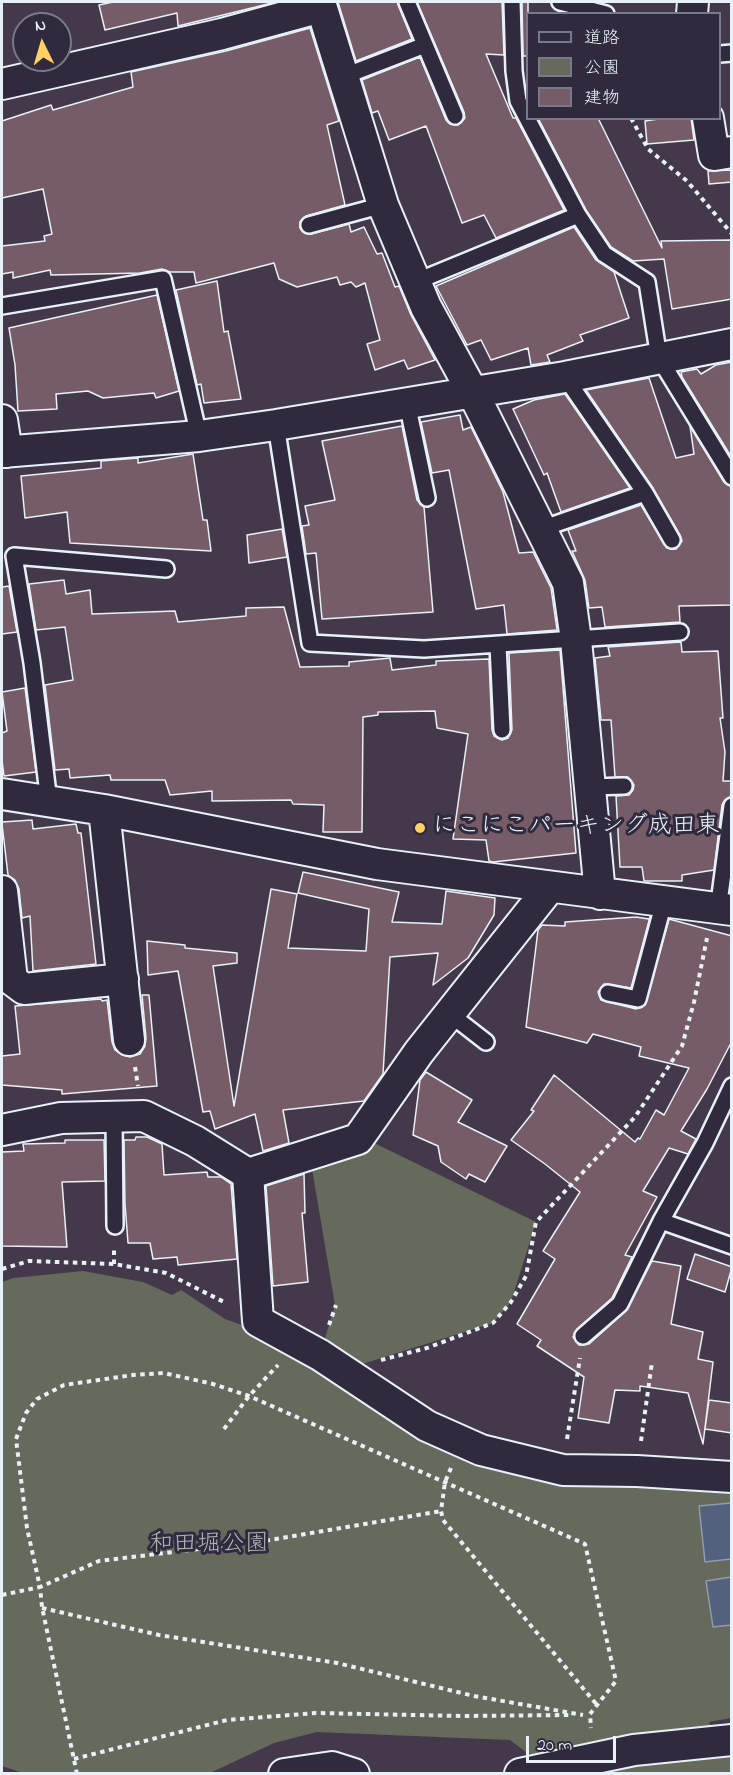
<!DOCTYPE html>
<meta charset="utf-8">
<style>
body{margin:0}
#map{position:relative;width:733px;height:1775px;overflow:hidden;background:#44394a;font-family:"Indie Flower","Klee One",sans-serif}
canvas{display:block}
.frame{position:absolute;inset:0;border:3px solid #e8f1f8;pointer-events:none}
.legend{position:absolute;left:526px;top:12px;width:195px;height:108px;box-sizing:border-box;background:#2f2a3d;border:2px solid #797a88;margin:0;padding:8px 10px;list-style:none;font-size:18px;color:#e8f1f8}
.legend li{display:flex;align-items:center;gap:12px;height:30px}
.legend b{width:30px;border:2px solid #797a88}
.north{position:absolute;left:12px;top:12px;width:60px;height:60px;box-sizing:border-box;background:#2f2a3d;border:2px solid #797a88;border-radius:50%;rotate:355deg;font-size:16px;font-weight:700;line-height:24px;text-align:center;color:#e8f1f8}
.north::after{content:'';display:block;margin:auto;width:21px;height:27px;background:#ffd166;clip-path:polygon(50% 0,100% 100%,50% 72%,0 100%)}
.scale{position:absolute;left:526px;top:1736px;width:90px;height:27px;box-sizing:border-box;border:3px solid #e8f1f8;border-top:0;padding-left:8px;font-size:18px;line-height:21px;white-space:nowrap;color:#e8f1f8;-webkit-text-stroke:4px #2f2a3d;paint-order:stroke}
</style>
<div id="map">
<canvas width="733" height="1775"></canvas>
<div class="frame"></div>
<ul class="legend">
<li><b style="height:8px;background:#2f2a3d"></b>道路</li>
<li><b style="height:16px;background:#666a5c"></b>公園</li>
<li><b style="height:16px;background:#755c67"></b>建物</li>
</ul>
<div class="north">N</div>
<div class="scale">20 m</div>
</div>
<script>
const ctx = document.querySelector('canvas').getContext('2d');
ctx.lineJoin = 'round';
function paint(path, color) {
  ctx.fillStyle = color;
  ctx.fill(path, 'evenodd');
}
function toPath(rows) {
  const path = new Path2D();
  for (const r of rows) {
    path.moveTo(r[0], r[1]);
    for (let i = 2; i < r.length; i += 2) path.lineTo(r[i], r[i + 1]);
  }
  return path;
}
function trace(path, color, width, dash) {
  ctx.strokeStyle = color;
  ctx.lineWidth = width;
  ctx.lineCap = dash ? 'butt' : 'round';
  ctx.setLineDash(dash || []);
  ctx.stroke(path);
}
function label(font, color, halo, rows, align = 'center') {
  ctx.font = font + ' "Indie Flower","Klee One",sans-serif';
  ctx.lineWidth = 6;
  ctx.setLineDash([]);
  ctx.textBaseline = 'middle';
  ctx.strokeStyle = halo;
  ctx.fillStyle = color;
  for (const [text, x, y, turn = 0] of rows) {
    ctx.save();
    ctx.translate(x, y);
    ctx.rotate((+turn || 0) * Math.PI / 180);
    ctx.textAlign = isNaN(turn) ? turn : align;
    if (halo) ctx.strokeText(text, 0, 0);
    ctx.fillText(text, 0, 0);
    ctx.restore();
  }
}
paint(toPath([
 [366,1139,536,1222,511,1302,493,1323,343,1370,320,1355,335,1305,310,1157],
 [83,1271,143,1282,172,1295,181,1290,225,1319,270,1335,427,1442,731,1487,731,1718,709,1722,713,1732,731,1750,731,1773,571,1773,526,1752,510,1740,317,1732,274,1743,210,1773,26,1774,2,1766,2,1282,14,1278]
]), '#666a5c');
const water = toPath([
 [731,1503,731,1559,705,1562,699,1506,731,1503],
 [731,1577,731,1625,713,1627,706,1581,731,1577]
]);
paint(water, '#54617d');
trace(water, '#8f9bae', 1.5);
const building = toPath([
 [113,2,276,2,178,26,177,13,105,30,99,5,113,2],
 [338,2,397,2,412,39,356,61,338,2],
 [417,2,502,2,504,55,486,54,513,118,516,118,564,210,496,238,484,215,462,223,426,126,389,140,378,111,372,113,362,80,420,57,446,120,450,124,458,125,465,118,464,112,417,2],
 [522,2,528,2,528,56,523,56,522,2],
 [310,28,339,121,327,125,345,205,306,216,300,222,300,228,303,232,311,234,349,224,351,232,364,227,377,254,382,253,395,287,399,286,411,315,435,360,408,369,404,360,375,370,367,344,380,340,365,283,356,287,351,282,340,285,337,277,297,287,279,279,274,263,196,283,194,272,170,272,162,269,140,273,51,275,50,270,13,278,13,272,2,274,2,246,45,241,44,236,52,234,43,189,2,198,2,121,51,105,53,110,133,87,131,72,226,51,310,28],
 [538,118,598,118,662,248,661,241,732,240,732,299,672,309,664,259,633,261,611,247,586,210,538,118],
 [665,118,691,118,694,140,647,144,645,121,665,118],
 [732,170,732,182,709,184,708,171,732,170],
 [574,227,596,260,614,272,629,318,580,335,583,341,547,355,550,362,531,365,528,348,491,360,481,340,467,345,436,286,574,227],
 [217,281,224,332,228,331,241,399,204,403,201,384,197,385,176,290,217,281],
 [157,295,179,391,156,398,154,393,103,398,88,391,56,394,57,409,18,411,15,365,9,328,157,295],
 [732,362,732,458,682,377,681,372,697,369,701,374,716,365,732,362],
 [649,378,676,458,694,454,690,426,724,482,732,487,732,605,679,606,680,622,605,627,602,607,589,608,585,580,572,551,576,551,568,530,641,505,667,548,676,549,682,541,680,535,653,488,586,390,649,378],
 [565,394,630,488,561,512,547,473,544,475,513,409,534,400,565,394],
 [460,415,463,430,471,427,503,492,519,553,533,552,551,588,557,630,507,634,504,605,476,609,449,470,432,473,421,422,460,415],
 [402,426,417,500,424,507,433,612,322,619,316,553,306,554,302,526,309,525,305,506,335,500,322,441,402,426],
 [193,454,203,520,207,520,211,551,70,543,67,512,25,518,21,476,101,468,101,461,138,458,138,463,193,454],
 [282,529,287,557,249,563,247,535,282,529],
 [64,580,66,594,90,590,92,614,175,611,178,622,246,616,246,608,284,607,300,667,349,666,349,662,390,658,392,670,436,665,436,661,489,659,492,730,494,736,502,740,508,738,512,730,509,653,560,650,576,853,493,862,489,861,486,840,453,839,468,734,437,728,435,711,378,712,378,715,363,717,362,832,323,832,324,805,293,804,291,800,212,801,212,791,170,795,165,780,111,780,110,775,70,778,69,769,55,770,45,685,73,680,65,627,36,630,29,584,64,580],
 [9,586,17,632,2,634,2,587,9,586],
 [681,642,682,652,718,651,723,718,720,718,725,752,723,781,732,781,732,796,725,800,722,805,714,870,682,875,682,881,644,881,642,867,620,867,616,796,629,795,633,790,634,785,628,777,615,777,611,720,601,720,595,658,610,656,608,647,681,642],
 [25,688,36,772,4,776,2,760,2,733,7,731,2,692,25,688],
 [32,820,33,829,76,824,78,833,81,833,96,964,33,971,30,916,22,918,19,889,15,880,8,875,2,824,2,822,32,820],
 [303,872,399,892,392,922,442,924,446,891,495,898,494,915,468,958,433,985,438,953,390,957,383,1074,364,1101,283,1110,289,1143,263,1151,255,1114,215,1129,210,1111,203,1112,178,971,148,975,147,941,185,945,185,948,237,953,237,963,213,966,234,1106,271,889,297,894,288,948,366,951,369,909,298,893,303,872],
 [636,917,649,919,650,917,631,988,604,984,598,992,601,1000,636,1009,645,1005,669,919,732,936,732,1041,707,1089,681,1131,696,1139,688,1154,669,1148,643,1191,657,1197,625,1255,632,1257,612,1298,577,1329,573,1337,579,1345,589,1344,626,1311,652,1261,681,1266,671,1324,703,1332,698,1359,713,1362,703,1444,688,1393,640,1386,640,1391,615,1390,609,1423,578,1418,584,1377,537,1346,541,1340,517,1324,555,1259,543,1251,580,1192,545,1164,511,1140,534,1111,531,1110,554,1075,635,1142,638,1138,640,1139,656,1110,664,1115,689,1068,639,1056,641,1047,593,1034,587,1043,526,1027,538,930,542,925,565,926,565,922,636,917],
 [142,995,149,995,157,1086,62,1094,62,1090,2,1085,2,1056,20,1054,15,1006,101,999,102,1001,107,1000,112,1042,115,1050,122,1055,130,1057,140,1054,145,1046,146,1038,142,995],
 [426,1072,472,1100,458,1122,507,1146,485,1182,469,1174,466,1179,441,1162,438,1146,413,1135,420,1080,426,1072],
 [136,1137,147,1137,162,1144,164,1175,207,1172,208,1177,221,1177,231,1184,237,1259,178,1265,177,1257,153,1259,150,1243,128,1243,125,1204,124,1140,135,1140,136,1137],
 [65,1140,104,1140,105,1181,62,1182,67,1247,2,1246,2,1152,24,1151,23,1144,65,1143,65,1140],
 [304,1174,305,1213,302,1213,308,1282,273,1286,266,1186,304,1174],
 [695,1254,732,1267,725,1292,687,1279,695,1254],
 [709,1400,732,1403,732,1433,705,1429,709,1400]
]);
paint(building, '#755c67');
trace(building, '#e8f1f8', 1.5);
const lane = toPath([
 [407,2,455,116],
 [512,2,514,71,518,101,578,215,604,254,647,282,659,358,732,477],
 [560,2,606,14],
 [720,54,732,53],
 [342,77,425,45],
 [309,225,383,205],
 [415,282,578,215],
 [2,306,163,279,199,436],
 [565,377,645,493,672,540],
 [407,403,427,498],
 [276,425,310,643,424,649,680,632],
 [541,529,645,493],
 [498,645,502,730],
 [590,787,624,786],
 [49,802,32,663,14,556,166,569],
 [718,910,732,806],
 [608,993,638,999,664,902],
 [450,1014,486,1042],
 [114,1116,115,1226],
 [661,1221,732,1246],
 [583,1336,620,1304,661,1221,705,1143,732,1086]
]);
const street = toPath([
 [320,2,383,205,426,307,473,393,568,583,576,640,600,894],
 [692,14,693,2],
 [2,84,222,34,321,7],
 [708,118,714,155,732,152],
 [2,420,7,452],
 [2,452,199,436,276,425,565,377,732,344],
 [2,794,104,810,377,864,732,910],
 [104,810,129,1040],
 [2,891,12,980,24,989,123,979],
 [2,1130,61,1118,144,1116,195,1141,248,1174,358,1139,419,1052,550,887],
 [248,1174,258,1321,320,1355,427,1426,481,1450,563,1470,637,1471,732,1477],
 [284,1774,332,1767,354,1774],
 [520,1774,634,1750,732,1740]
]);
trace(lane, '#e8f1f8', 20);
trace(street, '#e8f1f8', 34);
trace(toPath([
 [631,118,648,149,687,181,732,234],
 [135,1067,138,1086],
 [114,1264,114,1248],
 [2,1269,29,1261,114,1264,166,1273,226,1303],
 [329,1325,336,1305],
 [381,1360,427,1348,493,1323,511,1302,526,1276,536,1222,635,1117,682,1046,694,1002,707,938],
 [224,1429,249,1396,278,1365],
 [567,1439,580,1358],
 [641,1441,652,1362],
 [451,1468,445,1482,441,1511,443,1520,597,1705],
 [2,1595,40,1587,27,1528,16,1439,26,1413,37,1399,64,1385,133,1375,164,1373,213,1384,249,1396,585,1544,616,1681,590,1714,591,1728],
 [42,1608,159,1635,337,1663,474,1696,583,1715],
 [74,1759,227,1720,316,1713,464,1716,571,1715],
 [77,1774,42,1607,40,1587,99,1561,264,1541,441,1511]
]), '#e8f1f8', 4, [4.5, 4.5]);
trace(lane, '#2f2a3d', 15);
trace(street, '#2f2a3d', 30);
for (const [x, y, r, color] of [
 [420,828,6,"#ffd166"]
]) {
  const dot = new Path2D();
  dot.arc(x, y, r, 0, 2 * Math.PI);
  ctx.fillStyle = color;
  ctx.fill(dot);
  trace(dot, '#2f2a3d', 2);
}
label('24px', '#e8f1f8', '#2f2a3d', [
 ["にこにこパーキング成田東",432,828]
], 'left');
label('24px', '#aeb4b2', '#2f2a3d', [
 ["和田堀公園",209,1546]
]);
</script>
